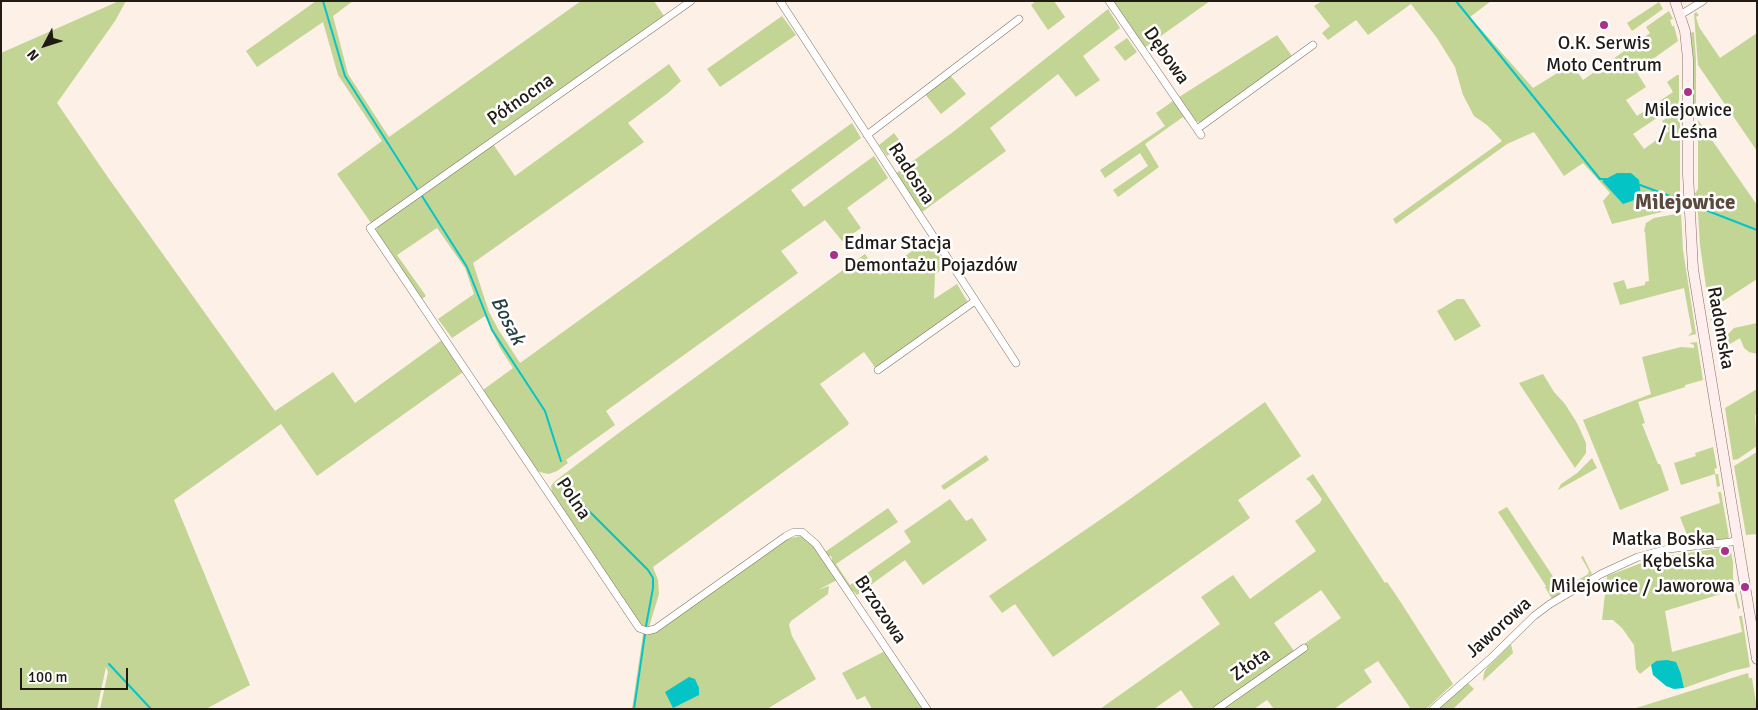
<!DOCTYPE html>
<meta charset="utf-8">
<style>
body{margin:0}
#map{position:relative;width:1758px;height:710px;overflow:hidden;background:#fdf0e7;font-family:Signika,sans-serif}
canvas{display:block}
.frame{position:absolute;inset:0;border:2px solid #221b15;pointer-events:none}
.north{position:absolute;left:20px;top:20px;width:50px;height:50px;-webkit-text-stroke:4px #fff;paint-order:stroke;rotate:230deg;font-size:14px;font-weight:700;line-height:20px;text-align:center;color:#221b15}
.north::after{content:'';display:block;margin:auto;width:18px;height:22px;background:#221b15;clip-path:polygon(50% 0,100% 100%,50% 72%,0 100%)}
.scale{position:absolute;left:20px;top:668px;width:108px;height:22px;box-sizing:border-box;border:2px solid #221b15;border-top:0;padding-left:6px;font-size:15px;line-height:18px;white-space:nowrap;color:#221b15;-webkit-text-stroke:4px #fff;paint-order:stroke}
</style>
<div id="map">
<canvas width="1758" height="710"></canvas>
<div class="frame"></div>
<div class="north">N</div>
<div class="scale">100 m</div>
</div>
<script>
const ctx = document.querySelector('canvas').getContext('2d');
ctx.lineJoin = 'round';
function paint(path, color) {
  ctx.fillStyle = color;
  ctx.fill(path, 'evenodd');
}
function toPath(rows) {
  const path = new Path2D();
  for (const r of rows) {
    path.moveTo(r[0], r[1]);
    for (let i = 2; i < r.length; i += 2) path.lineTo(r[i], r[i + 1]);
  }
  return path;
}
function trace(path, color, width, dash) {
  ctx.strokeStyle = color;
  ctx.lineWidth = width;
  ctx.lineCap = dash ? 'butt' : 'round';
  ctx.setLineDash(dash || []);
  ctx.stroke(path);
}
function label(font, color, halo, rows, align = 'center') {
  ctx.font = font + ' Signika,sans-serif';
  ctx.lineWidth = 5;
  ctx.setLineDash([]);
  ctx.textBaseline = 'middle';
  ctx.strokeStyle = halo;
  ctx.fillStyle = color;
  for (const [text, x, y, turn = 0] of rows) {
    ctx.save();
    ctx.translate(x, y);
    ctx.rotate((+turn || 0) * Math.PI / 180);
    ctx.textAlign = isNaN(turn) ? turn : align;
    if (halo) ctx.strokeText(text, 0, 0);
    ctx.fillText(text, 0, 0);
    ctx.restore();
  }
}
paint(toPath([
 [119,1,126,1,115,21,57,103,107,176,275,411,333,372,355,403,442,340,463,372,317,476,281,424,174,500,250,685,206,709,100,709,108,672,106,667,97,709,1,709,1,53],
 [316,1,353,1,333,16,348,74,389,137,581,1,654,1,664,16,371,223,337,174,382,141,338,75,323,22,257,67,246,51],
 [1036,1,1054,1,1065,17,1048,30,1031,5],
 [1111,1,1210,1,1144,48],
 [1322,1,1491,1,1470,17,1533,88,1572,64,1583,80,1650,33,1646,27,1669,11,1673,19,1670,20,1672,26,1674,26,1678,41,1636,71,1646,87,1626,100,1637,116,1673,92,1667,82,1677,75,1679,75,1679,103,1633,134,1644,149,1669,131,1662,121,1680,109,1680,205,1670,210,1612,224,1603,201,1610,193,1583,163,1564,176,1534,132,1507,144,1396,224,1393,219,1502,141,1487,125,1474,116,1463,95,1455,67,1437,38,1411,4,1368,35,1356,20,1328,40,1322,33,1330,26,1314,6],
 [1659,2,1663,9,1632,31,1627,23],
 [1108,9,1120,28,1083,56,1100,80,1076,97,1058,74,990,128,1006,151,922,212,895,174,953,132],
 [1696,12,1699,15,1696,17,1699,27,1720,58,1757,33,1757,151,1698,65,1694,14],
 [782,16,796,35,720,87,707,69],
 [1694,32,1696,59,1696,112,1692,109,1690,33],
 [1277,35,1292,56,1202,123,1196,121,1179,97],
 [1127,38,1137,52,1125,61,1114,47],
 [669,64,681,81,668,93,628,123,644,142,473,263,489,312,498,329,520,363,852,123,861,138,791,190,804,207,874,156,888,178,847,208,861,228,842,241,825,220,781,251,798,273,606,411,615,425,566,460,568,463,557,471,549,474,543,473,538,471,533,465,483,390,513,368,500,348,485,316,452,338,438,319,474,294,465,268,437,228,397,255,426,296,422,299,380,239,376,231,377,227,493,144,515,176],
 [950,75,966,94,941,114,925,94],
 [1173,101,1186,116,1185,120,1183,117,1145,144,1159,167,1118,197,1113,190,1148,166,1140,153,1105,178,1100,170,1165,126,1156,113],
 [1698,120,1757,205,1757,279,1711,309,1713,321,1711,321,1700,245,1698,213,1694,207,1694,195,1698,189],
 [894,133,902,144,887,156,879,145],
 [1681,213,1683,250,1696,334,1688,336,1692,332,1684,288,1620,305,1613,283,1624,280,1627,289,1645,285,1645,282,1649,281,1645,232,1644,231,1646,223,1654,218],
 [928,239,946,267,935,274,934,299,957,284,970,306,879,373,864,352,820,384,849,423,848,425,653,567,658,580,659,594,649,627,644,626,638,623,552,492,551,486,555,481,620,432,865,254,880,275],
 [1457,299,1464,299,1481,326,1455,341,1437,311],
 [1757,323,1757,354,1749,352,1744,348,1740,338,1730,344,1726,342,1728,334,1734,328],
 [1697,342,1703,380,1685,385,1685,387,1638,402,1645,423,1642,424,1658,464,1660,464,1669,490,1620,510,1583,420,1651,394,1642,357,1681,347,1694,348,1694,345,1689,343],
 [1543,374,1554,392,1565,404,1577,423,1586,443,1586,453,1575,468,1519,383],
 [1757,389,1757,414,1755,415,1757,446,1738,459,1733,460,1725,408],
 [1265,402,1301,456,1238,500,1250,518,1053,657,1015,604,1002,613,989,596,1123,504],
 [1713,447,1717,468,1714,469,1715,471,1715,474,1718,474,1720,486,1717,487,1715,474,1681,485,1674,463,1696,456,1695,453],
 [1757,452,1757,534,1746,535,1734,466],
 [986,455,989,460,944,490,941,486],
 [1592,458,1597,468,1558,490,1561,484,1577,473],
 [1313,474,1385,583,1387,582,1398,598,1453,684,1426,709,1411,709,1378,661,1364,670,1372,682,1334,709,1274,709,1267,700,1254,709,1194,709,1181,690,1154,709,1100,709,1220,624,1201,597,1233,575,1250,599,1316,551,1295,521,1320,503,1322,499,1309,481,1306,479],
 [1321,590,1341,618,1294,651,1274,623],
 [1718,492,1721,492,1729,537,1726,539,1682,544,1681,542,1689,540,1680,517,1720,503],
 [950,499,966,521,972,518,987,540,923,585,905,560,857,595,853,591,851,591,831,562,832,558,831,556,828,556,825,552,888,508,898,522,836,564,850,585,911,542,904,531],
 [1507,507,1560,587,1565,588,1588,574,1589,571,1581,557,1583,556,1592,574,1552,599,1545,587,1546,586,1498,512],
 [801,536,806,539,815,547,837,580,818,590,829,586,828,594,791,621,789,625,792,636,816,679,767,709,632,709,643,634,651,633,786,539],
 [1727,547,1730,547,1733,562,1733,578,1740,608,1738,609,1734,590,1665,611,1672,652,1742,632,1739,616,1742,616,1750,667,1732,671,1684,688,1681,674,1656,661,1640,674,1636,669,1634,645,1622,628,1613,620,1602,620,1607,576,1655,558],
 [1511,644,1513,653,1483,681,1484,673,1486,669],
 [885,651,922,707,922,709,872,709,865,696,857,700,842,673],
 [1748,673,1749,678,1752,678,1757,709,1633,709],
 [1468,683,1474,689,1453,709,1438,709]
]), '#c2d594');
paint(toPath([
 [1617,173,1631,173,1639,180,1641,195,1632,201,1623,204,1602,181],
 [1667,660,1676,662,1681,674,1684,688,1674,689,1666,686,1653,675,1651,665,1656,661],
 [689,677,695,679,699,688,699,695,673,708,665,692]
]), '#05c4c6');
trace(toPath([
 [323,1,345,76,417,189],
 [1456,1,1600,179,1606,179],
 [1640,185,1678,199],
 [422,196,467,267,492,330,545,411,561,461],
 [1695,206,1757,230],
 [567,476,572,488,585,507,648,570,653,578,653,588,646,626],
 [109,664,151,709],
 [634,709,645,634]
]), '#05c4c6', 2);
const minor = toPath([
 [691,1,370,228,639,628,647,631,655,629,786,536,794,532,802,532,816,544,927,709],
 [780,1,1016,363],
 [1109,1,1201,135],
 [1680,15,1703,1],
 [1197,129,1313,45],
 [867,135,1019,19],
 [878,370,975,301],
 [1217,709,1304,648],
 [1433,709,1490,659,1534,616,1550,604,1601,574,1638,557,1668,549,1731,542,1736,540]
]);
const secondary = toPath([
 [1675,1,1685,31,1688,59,1688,174,1693,269,1757,659]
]);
trace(minor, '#837163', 8);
trace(secondary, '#837163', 11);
trace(minor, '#fff', 7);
trace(secondary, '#feeeee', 10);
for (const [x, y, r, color] of [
 [1604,25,5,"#a93288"],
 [1688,92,5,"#a93288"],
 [834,255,5,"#a93288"],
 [1725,551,5,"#a93288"],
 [1745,587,5,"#a93288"]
]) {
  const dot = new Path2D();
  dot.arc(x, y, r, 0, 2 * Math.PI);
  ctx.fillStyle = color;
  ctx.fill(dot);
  trace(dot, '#fff', 2);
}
label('19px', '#221b15', '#fff', [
 ["O.K. Serwis",1604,44],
 ["Moto Centrum",1604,66],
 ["Milejowice",1688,111],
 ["/ Leśna",1688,133],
 ["Edmar Stacja",844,244,"left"],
 ["Demontażu Pojazdów",844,266,"left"],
 ["Matka Boska",1715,540,"right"],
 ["Kębelska",1715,562,"right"],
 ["Milejowice / Jaworowa",1735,587,"right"]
]);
label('19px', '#221b15', '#fff', [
 ["Dębowa",1166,56,55],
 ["Północna",521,100,-35],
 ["Radosna",911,174,57],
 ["Radomska",1720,328,80],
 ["Polna",573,499,56],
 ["Brzozowa",880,610,56],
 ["Jaworowa",1499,628,-42],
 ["Złota",1251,665,-35]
]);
label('italic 20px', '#274040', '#fff', [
 ["Bosak",507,321,63]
]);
label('bold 21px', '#5a493d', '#fff', [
 ["Milejowice",1685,203]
]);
</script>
